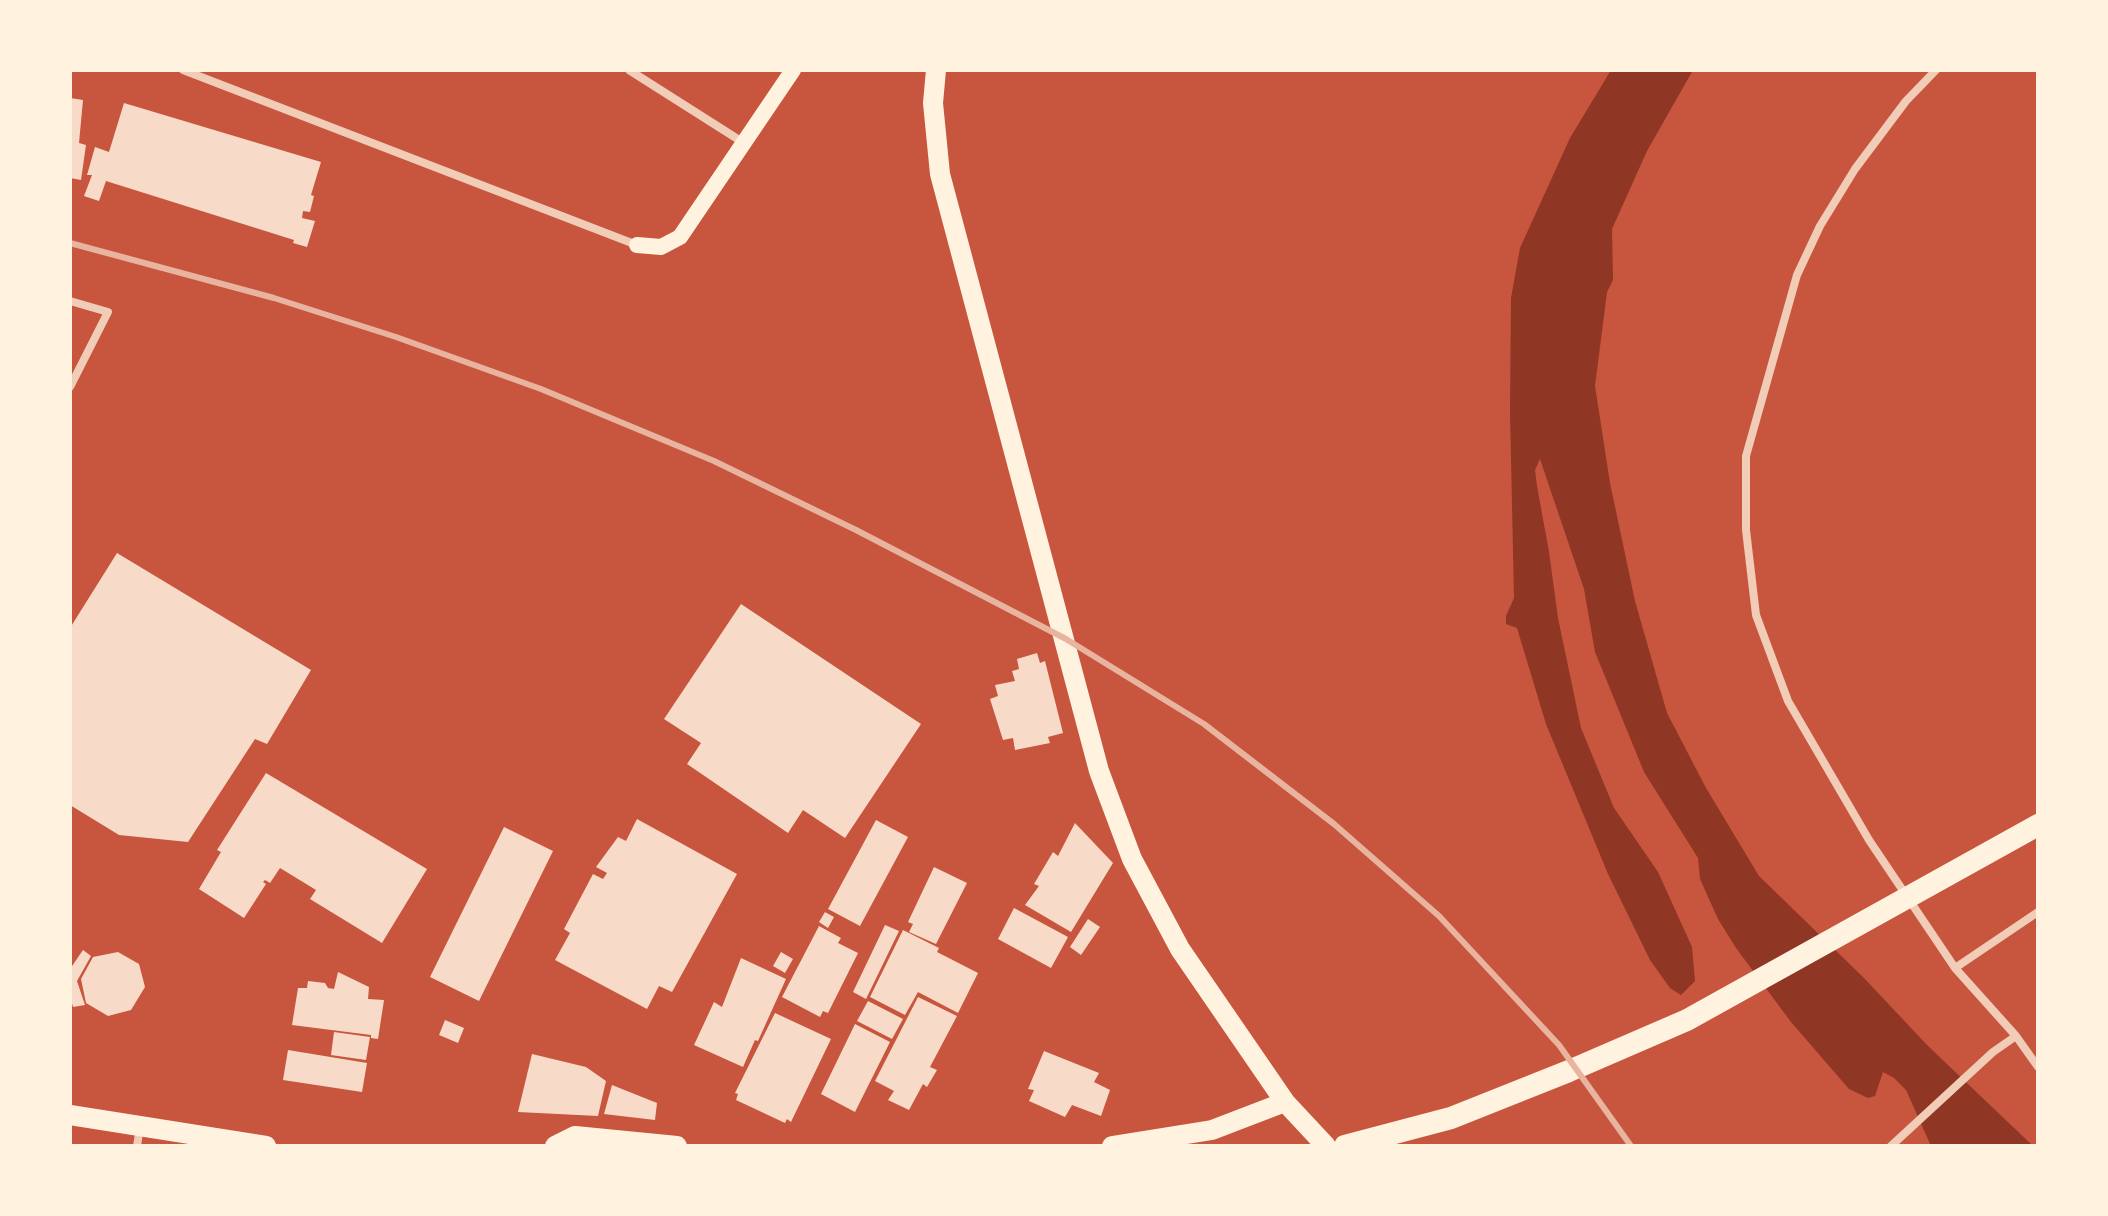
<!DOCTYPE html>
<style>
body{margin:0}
#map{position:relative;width:2108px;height:1216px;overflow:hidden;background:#c8553d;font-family:Jost,sans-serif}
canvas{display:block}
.frame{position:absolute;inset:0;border:72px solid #fff3e0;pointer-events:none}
</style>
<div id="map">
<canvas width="2108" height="1216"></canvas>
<div class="frame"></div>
</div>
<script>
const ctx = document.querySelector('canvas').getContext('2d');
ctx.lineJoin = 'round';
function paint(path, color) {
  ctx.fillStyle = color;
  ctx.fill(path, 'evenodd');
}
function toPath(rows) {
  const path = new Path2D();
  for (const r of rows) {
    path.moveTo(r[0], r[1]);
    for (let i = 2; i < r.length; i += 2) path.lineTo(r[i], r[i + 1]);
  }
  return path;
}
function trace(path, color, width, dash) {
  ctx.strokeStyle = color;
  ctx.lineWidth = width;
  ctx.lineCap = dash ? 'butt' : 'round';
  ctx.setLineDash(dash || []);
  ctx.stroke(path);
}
paint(toPath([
 [1611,70,1693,70,1647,151,1612,229,1613,280,1607,292,1595,386,1610,483,1635,601,1667,713,1706,788,1759,876,1864,978,1927,1045,2033,1146,1931,1146,1906,1090,1894,1078,1883,1072,1875,1096,1868,1098,1849,1089,1791,1022,1736,948,1718,919,1700,879,1698,858,1644,772,1595,652,1584,589,1540,459,1535,470,1537,486,1549,552,1558,618,1581,728,1614,808,1658,872,1692,947,1695,981,1681,995,1670,988,1650,960,1608,874,1546,724,1517,628,1506,624,1506,616,1514,598,1510,411,1511,298,1520,248,1570,138]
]), '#8f3625');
paint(toPath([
 [70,98,83,100,79,143,86,145,81,180,70,178],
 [124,103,321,162,311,195,314,196,310,212,303,211,302,218,315,221,307,247,293,243,294,240,106,181,99,201,84,196,92,175,87,175,95,147,109,152],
 [117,553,311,670,267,744,255,739,188,842,119,835,70,805,70,628],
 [741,604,921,724,845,838,803,810,788,833,687,764,701,743,664,719],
 [1037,653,1040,663,1045,661,1063,733,1048,737,1050,743,1015,750,1013,738,1003,740,990,699,998,696,995,685,1015,681,1012,671,1019,669,1017,659],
 [266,773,427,869,382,943,310,899,316,890,280,868,270,883,265,880,263,882,266,884,244,918,199,889,221,852,217,850],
 [637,819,737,874,672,992,659,986,647,1009,555,960,570,933,564,929,593,874,603,879,607,873,596,867,618,837,626,841],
 [876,820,908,837,860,926,828,909],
 [1075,823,1113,863,1071,932,1025,905,1039,886,1034,884,1053,852,1058,856],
 [504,827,553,851,479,1001,430,977],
 [934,867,967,883,936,944,909,932,913,924,908,922],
 [1014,908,1068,937,1051,968,998,939],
 [825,912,834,917,828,928,819,922],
 [1088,919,1100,927,1081,955,1070,947],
 [885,925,899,931,866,999,853,992],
 [819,926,841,938,838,943,858,953,828,1013,823,1011,820,1017,782,997],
 [903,930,939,948,937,952,978,973,958,1013,918,992,905,1015,870,997],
 [83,950,91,956,77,981,85,1005,73,1007,70,996,70,969],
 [118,952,139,964,145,987,131,1010,108,1016,86,1003,81,979,93,957],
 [781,952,793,959,785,973,773,966],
 [741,958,786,979,758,1041,755,1040,743,1067,694,1045,714,1002,722,1007],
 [338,972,369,987,368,999,384,1000,378,1039,371,1038,371,1035,292,1025,298,988,307,988,308,981,325,983,328,988,334,989],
 [918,997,957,1016,930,1067,937,1070,927,1087,923,1084,909,1110,888,1100,894,1091,875,1081],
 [868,1001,903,1019,892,1039,857,1021],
 [775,1013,831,1039,791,1122,787,1119,785,1123,736,1100,738,1094,735,1093],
 [445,1020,464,1028,458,1043,439,1035],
 [855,1024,890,1042,855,1112,821,1094],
 [334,1032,370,1037,366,1060,331,1055],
 [288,1050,367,1063,362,1092,283,1080],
 [1044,1051,1099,1073,1094,1082,1110,1090,1101,1116,1072,1105,1065,1117,1029,1101,1034,1090,1028,1089],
 [532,1054,586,1067,606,1081,598,1116,518,1112],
 [612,1085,657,1103,655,1120,604,1114]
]), '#f7dbc8');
trace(toPath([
 [183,70,637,245],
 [629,70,744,143],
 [1936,70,1906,101,1855,169,1820,226,1797,275,1746,456,1746,530,1756,615,1788,701,1869,840,1955,968,2016,1036,2038,1067],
 [70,301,108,312,70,387],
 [1955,968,2038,912],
 [137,1146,140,1127],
 [1891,1146,1993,1052,2016,1036]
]), '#f1ccb7', 8);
trace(toPath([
 [637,245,661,247,680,237,793,70]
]), '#fff3e0', 16);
trace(toPath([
 [936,70,933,103,940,174,1099,771,1132,859,1180,949,1285,1102,1326,1146],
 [70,1115,266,1146],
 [555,1146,575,1136,677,1146],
 [1112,1146,1212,1130,1285,1102]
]), '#fff3e0', 20);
trace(toPath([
 [1345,1146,1451,1118,1569,1071,1687,1020,2038,825]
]), '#fff3e0', 22);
trace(toPath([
 [70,243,274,298,396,337,541,389,714,461,856,530,1066,639,1204,724,1334,824,1439,916,1559,1045,1631,1146]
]), '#e9b49f', 6);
</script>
